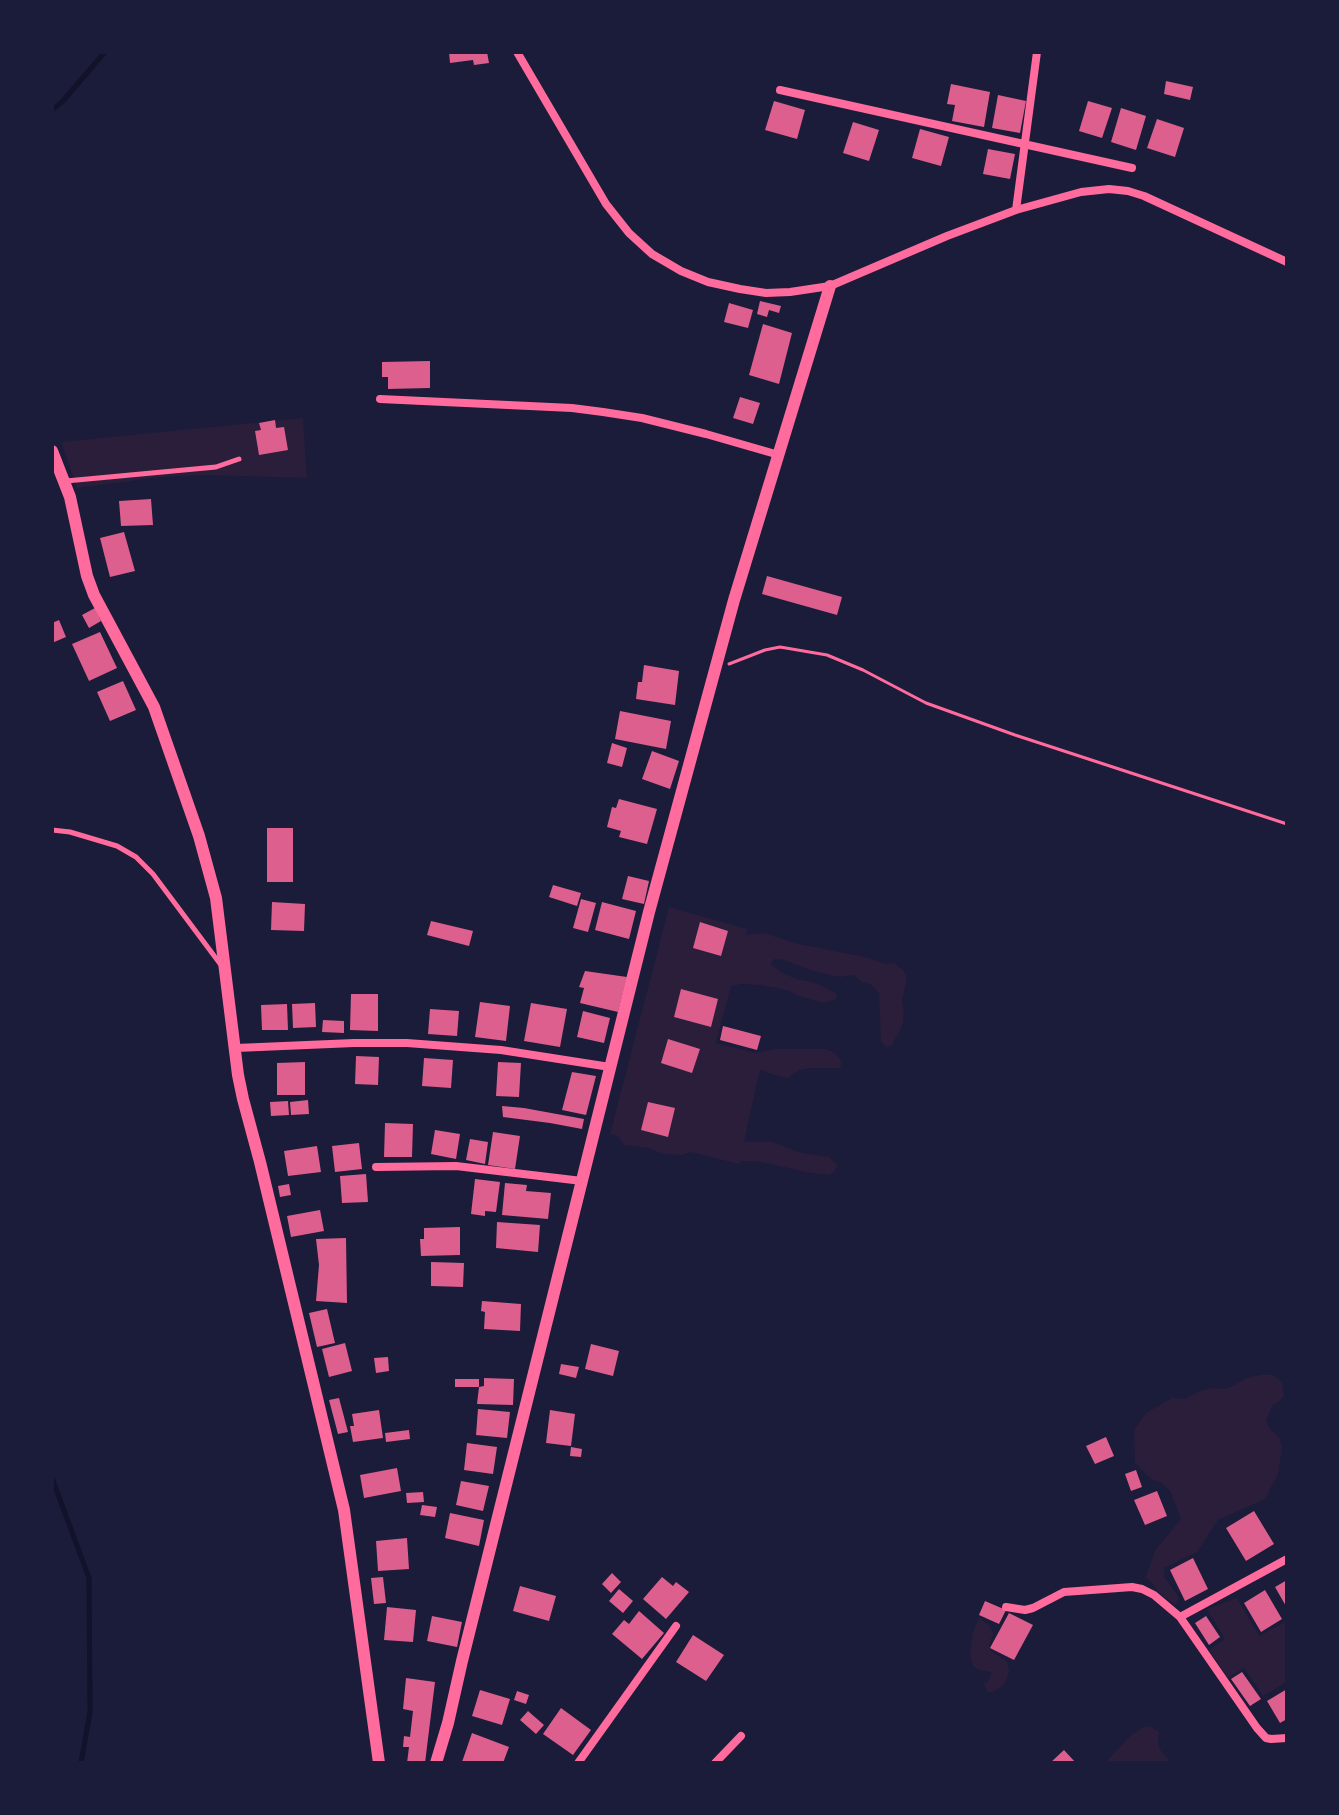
<!DOCTYPE html>
<style>
body{margin:0}
#map{position:relative;width:1339px;height:1815px;overflow:hidden;background:#1b1b3a;font-family:Figtree,sans-serif}
canvas{display:block}
.frame{position:absolute;inset:0;border:54px solid #1b1b3a;pointer-events:none}
</style>
<div id="map">
<canvas width="1339" height="1815"></canvas>
<div class="frame"></div>
</div>
<script>
const ctx = document.querySelector('canvas').getContext('2d');
ctx.lineJoin = 'round';
function paint(path, color) {
  ctx.fillStyle = color;
  ctx.fill(path, 'evenodd');
}
function toPath(rows) {
  const path = new Path2D();
  for (const r of rows) {
    path.moveTo(r[0], r[1]);
    for (let i = 2; i < r.length; i += 2) path.lineTo(r[i], r[i + 1]);
  }
  return path;
}
function trace(path, color, width, dash) {
  ctx.strokeStyle = color;
  ctx.lineWidth = width;
  ctx.lineCap = dash ? 'butt' : 'round';
  ctx.setLineDash(dash || []);
  ctx.stroke(path);
}
paint(toPath([
 [303,418,307,478,204,475,160,477,77,488,61,442],
 [669,907,747,929,746,935,764,933,794,943,865,957,885,964,894,963,903,970,907,977,902,1001,904,1012,903,1022,900,1031,891,1046,886,1047,881,1041,879,993,870,984,863,983,854,975,840,977,813,971,781,959,774,959,771,964,781,972,796,979,816,983,836,993,837,999,824,1003,799,996,787,990,761,985,742,984,731,986,716,1043,756,1053,776,1049,826,1049,835,1053,842,1062,840,1068,810,1068,800,1070,788,1078,774,1075,760,1069,744,1142,773,1142,798,1152,829,1157,838,1165,834,1172,829,1175,811,1173,756,1161,740,1161,739,1164,690,1152,683,1155,664,1154,648,1148,624,1145,618,1136,610,1134],
 [1260,1375,1273,1375,1282,1382,1284,1396,1280,1401,1272,1406,1266,1420,1271,1430,1279,1437,1282,1447,1278,1474,1265,1499,1218,1520,1197,1552,1164,1568,1164,1576,1179,1598,1176,1605,1158,1592,1152,1582,1145,1578,1156,1549,1181,1519,1170,1491,1163,1484,1151,1479,1135,1463,1134,1430,1146,1413,1172,1398,1185,1399,1200,1391,1212,1388,1226,1389,1247,1378],
 [1237,1598,1259,1636,1287,1621,1287,1682,1263,1696,1244,1668,1228,1678,1209,1650,1225,1639,1207,1609],
 [979,1618,990,1626,993,1634,989,1646,991,1651,1007,1662,1009,1671,1006,1682,1000,1688,992,1692,987,1692,984,1684,989,1680,991,1672,979,1670,973,1666,970,1656,973,1632],
 [1144,1727,1151,1727,1159,1732,1158,1743,1161,1751,1172,1763,1105,1763,1131,1735]
]), '#2a1e3b');
trace(toPath([
 [52,110,62,102,105,52],
 [52,1478,89,1578,90,1712,81,1763]
]), '#12122b', 5);
paint(toPath([
 [449,52,487,52,489,63,474,65,473,60,450,63],
 [1166,81,1193,87,1190,100,1164,94],
 [951,84,990,92,984,127,952,121,955,105,947,104],
 [998,95,1026,101,1020,133,992,128],
 [774,101,805,110,797,139,765,130],
 [1088,101,1112,108,1102,138,1079,131],
 [1121,108,1146,116,1136,150,1111,142],
 [1157,119,1184,128,1175,157,1147,148],
 [853,122,879,130,869,161,843,153],
 [920,129,949,137,941,166,912,158],
 [988,149,1015,154,1010,179,983,174],
 [760,301,781,306,779,313,769,310,767,317,757,314],
 [729,303,753,310,748,328,724,322],
 [763,324,792,333,779,384,749,375],
 [430,361,430,388,388,389,388,377,382,377,382,362],
 [740,397,760,403,753,424,733,418],
 [275,420,276,428,284,427,288,450,259,455,255,431,261,430,259,423],
 [151,499,153,525,121,526,119,501],
 [124,532,135,571,110,577,100,538],
 [767,576,842,597,837,615,762,594],
 [95,608,101,621,89,628,82,615],
 [59,620,66,637,52,643,52,623],
 [100,632,117,668,89,681,72,644],
 [644,665,679,671,675,705,636,699,638,682,642,682],
 [123,681,136,710,110,721,97,692],
 [620,711,671,721,666,749,615,739],
 [612,743,627,748,622,767,607,763],
 [652,751,679,761,670,789,642,779],
 [619,799,657,809,647,844,619,837,621,831,607,827,612,807,616,808],
 [267,828,293,828,293,882,267,882],
 [628,876,649,881,644,904,622,899],
 [553,885,581,893,577,906,549,897],
 [581,899,596,903,588,932,573,928],
 [272,902,305,904,304,931,271,930],
 [602,902,636,911,629,939,595,930],
 [431,921,473,931,469,946,427,935],
 [700,922,728,931,721,956,693,948],
 [585,971,627,977,618,1012,580,1003,584,988,579,987],
 [681,989,718,999,711,1027,674,1017],
 [351,994,378,994,378,1031,350,1030],
 [480,1002,510,1006,506,1041,475,1037],
 [315,1003,316,1027,293,1028,292,1004],
 [531,1003,567,1009,560,1047,524,1041],
 [287,1004,288,1030,262,1030,261,1005],
 [430,1009,459,1011,457,1036,428,1034],
 [583,1011,610,1018,604,1043,577,1037],
 [323,1020,344,1021,344,1033,322,1032],
 [723,1026,761,1036,757,1050,720,1040],
 [668,1039,700,1049,692,1073,661,1063],
 [356,1056,379,1057,378,1085,355,1084],
 [424,1058,453,1060,451,1088,422,1086],
 [305,1062,305,1095,277,1095,277,1063],
 [498,1062,521,1063,519,1097,496,1096],
 [572,1072,596,1076,586,1115,562,1110],
 [308,1100,309,1114,291,1115,290,1102],
 [288,1101,289,1115,271,1116,270,1102],
 [648,1102,675,1108,668,1137,641,1130],
 [502,1106,524,1108,584,1119,582,1129,550,1123,503,1117],
 [385,1123,413,1124,412,1157,384,1157],
 [435,1130,460,1134,456,1159,431,1154],
 [493,1132,520,1136,515,1169,488,1165],
 [470,1139,488,1142,485,1164,466,1160],
 [359,1143,362,1169,335,1172,332,1146],
 [317,1146,321,1172,288,1176,284,1151],
 [366,1174,368,1202,342,1203,340,1176],
 [475,1179,500,1182,496,1212,485,1211,485,1216,471,1214],
 [505,1183,527,1185,526,1191,551,1193,548,1219,502,1215],
 [289,1184,291,1195,280,1197,278,1186],
 [320,1210,324,1231,291,1237,287,1216],
 [497,1222,540,1225,538,1252,496,1248],
 [460,1227,460,1255,421,1256,420,1239,424,1239,424,1228],
 [346,1238,347,1303,316,1301,319,1265,316,1239],
 [431,1262,464,1263,463,1287,431,1286],
 [482,1301,521,1304,520,1331,484,1329,485,1312,481,1311],
 [327,1309,335,1343,317,1347,309,1313],
 [345,1343,352,1371,329,1377,322,1349],
 [591,1344,619,1351,613,1376,585,1369],
 [388,1357,389,1371,376,1373,374,1358],
 [561,1364,579,1367,576,1378,559,1374],
 [484,1378,514,1379,513,1405,477,1404,479,1387,484,1386],
 [455,1379,479,1379,479,1387,455,1387],
 [339,1398,348,1432,338,1434,329,1400],
 [478,1409,510,1412,507,1438,476,1435],
 [379,1410,383,1438,353,1442,350,1426,354,1426,352,1414],
 [550,1410,575,1414,571,1446,546,1443],
 [409,1430,410,1439,386,1442,385,1433],
 [1106,1437,1114,1456,1095,1464,1086,1446],
 [467,1443,497,1447,493,1474,464,1470],
 [571,1447,582,1449,581,1457,570,1456],
 [397,1468,401,1491,364,1498,360,1475],
 [1136,1470,1142,1487,1131,1491,1125,1474],
 [461,1481,489,1486,483,1511,456,1505],
 [1157,1491,1167,1516,1145,1525,1134,1500],
 [423,1492,424,1502,407,1503,406,1493],
 [422,1505,437,1507,435,1517,420,1515],
 [1254,1511,1274,1544,1246,1561,1226,1528],
 [450,1513,484,1520,479,1546,445,1538],
 [407,1538,409,1569,378,1571,376,1541],
 [1193,1558,1208,1589,1185,1601,1170,1570],
 [612,1573,621,1582,611,1593,602,1584],
 [383,1577,386,1603,374,1604,371,1578],
 [662,1577,673,1586,676,1582,689,1592,666,1619,643,1599],
 [1287,1580,1287,1608,1275,1587],
 [520,1586,556,1596,549,1621,513,1611],
 [619,1589,633,1601,623,1613,609,1601],
 [1265,1590,1282,1619,1261,1632,1244,1603],
 [985,1601,1006,1610,999,1624,979,1615],
 [387,1607,416,1610,413,1642,384,1640],
 [639,1611,664,1633,642,1659,612,1634,624,1620,629,1624],
 [1009,1613,1033,1625,1014,1660,990,1648],
 [432,1616,462,1622,457,1647,427,1641],
 [1206,1616,1220,1637,1209,1645,1195,1623],
 [693,1635,724,1655,706,1681,676,1662],
 [1242,1672,1261,1699,1250,1706,1231,1679],
 [406,1678,435,1682,425,1763,407,1763,409,1747,403,1747,404,1736,410,1737,413,1711,403,1709],
 [1287,1689,1287,1719,1280,1723,1267,1701],
 [480,1690,510,1699,502,1725,472,1716],
 [517,1691,529,1695,526,1704,514,1700],
 [561,1708,591,1730,573,1755,543,1734],
 [528,1711,544,1725,536,1734,520,1720],
 [472,1733,509,1747,503,1763,462,1762],
 [1064,1750,1076,1763,1050,1763]
]), '#dd5f8e');
trace(toPath([
 [729,664,765,650,780,647,827,655,863,670,926,703,1015,735,1287,824]
]), '#ff6b9d', 3);
trace(toPath([
 [66,481,216,467,239,459],
 [52,830,70,832,117,846,136,857,153,874,221,965]
]), '#ff6b9d', 5);
trace(toPath([
 [517,52,606,204,629,233,652,254,681,271,708,282,740,289,766,293,790,292,830,286,947,236,1016,210,1081,192,1109,189,1128,191,1144,196,1287,262],
 [780,90,1132,168],
 [1016,210,1037,52],
 [380,399,572,408,603,412,642,418,706,434,779,455],
 [236,1048,354,1043,407,1043,501,1050,610,1067],
 [376,1167,456,1166,582,1181],
 [1006,1607,1025,1610,1033,1608,1064,1592,1132,1587,1142,1589,1154,1595,1180,1617,1287,1559],
 [1180,1617,1257,1728,1266,1738,1271,1739,1287,1738],
 [578,1763,676,1626],
 [715,1763,741,1736]
]), '#ff6b9d', 8);
trace(toPath([
 [52,451,70,497,87,576,94,595,154,707,199,836,216,898,238,1075,243,1099,260,1162,344,1510,379,1763],
 [436,1763,448,1723,462,1661,649,912,734,600,830,286]
]), '#ff6b9d', 12);
</script>
